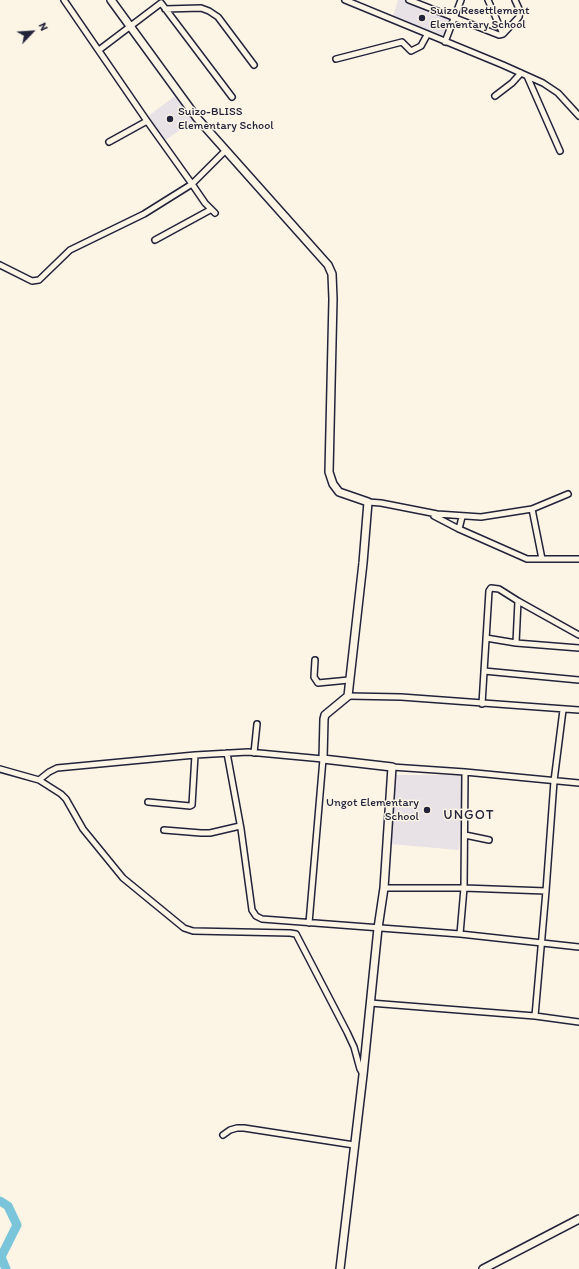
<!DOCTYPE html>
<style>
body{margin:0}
#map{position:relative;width:579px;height:1269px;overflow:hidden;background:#fcf5e5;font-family:Itim,sans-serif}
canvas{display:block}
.north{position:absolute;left:12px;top:12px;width:40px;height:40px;-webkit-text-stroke:3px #fcf5e5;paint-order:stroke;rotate:65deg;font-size:11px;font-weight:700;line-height:16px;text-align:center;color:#22223b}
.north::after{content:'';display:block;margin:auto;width:14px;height:18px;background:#22223b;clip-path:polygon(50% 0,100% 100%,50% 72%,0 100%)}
</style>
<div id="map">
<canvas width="579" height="1269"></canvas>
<div class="north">N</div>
</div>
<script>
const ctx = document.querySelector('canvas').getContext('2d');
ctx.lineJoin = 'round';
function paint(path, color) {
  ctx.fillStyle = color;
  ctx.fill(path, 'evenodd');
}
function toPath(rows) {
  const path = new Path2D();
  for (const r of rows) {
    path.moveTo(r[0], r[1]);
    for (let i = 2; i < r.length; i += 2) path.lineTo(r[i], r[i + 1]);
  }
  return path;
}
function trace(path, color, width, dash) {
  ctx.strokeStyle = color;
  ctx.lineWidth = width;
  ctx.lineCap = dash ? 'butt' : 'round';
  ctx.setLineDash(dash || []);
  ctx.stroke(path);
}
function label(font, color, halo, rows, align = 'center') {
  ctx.font = font + ' Itim,sans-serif';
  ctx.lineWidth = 3;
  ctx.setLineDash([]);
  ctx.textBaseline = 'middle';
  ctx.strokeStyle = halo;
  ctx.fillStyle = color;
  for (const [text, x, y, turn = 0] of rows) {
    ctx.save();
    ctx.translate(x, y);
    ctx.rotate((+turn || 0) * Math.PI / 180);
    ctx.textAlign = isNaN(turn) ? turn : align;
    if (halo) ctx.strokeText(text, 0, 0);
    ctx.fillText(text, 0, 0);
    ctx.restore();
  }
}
paint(toPath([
 [398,0,405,0,451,19,444,36,393,16],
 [175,96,193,121,164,141,147,117],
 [395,775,465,775,459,850,390,844]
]), '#e8e1e5');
trace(toPath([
 [0,1201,8,1206,17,1225,1,1257,6,1269]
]), '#7ac5d9', 9);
const street = toPath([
 [64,0,147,121,192,184,226,150],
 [345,0,503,65,543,83,558,93,579,116],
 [409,0,499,35,503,34,519,17,520,11,515,0],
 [488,0,503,34],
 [165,9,201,8,209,11,218,17,254,65],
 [445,42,461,0],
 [99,50,161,3,232,97],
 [336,59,402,42,411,51,421,46,427,35],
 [527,76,560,151],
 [495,96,512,83,521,73],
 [109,142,147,121],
 [155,240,210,210],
 [0,265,32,281,39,280,70,250,144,214,192,184,205,203,215,213],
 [368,502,381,503,437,514,481,517,532,509,568,494],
 [532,509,542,559],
 [434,516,459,529,527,559,579,559],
 [459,529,462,517],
 [486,638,516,643,579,648],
 [516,643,518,601],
 [315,660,314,677,318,683,349,680],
 [484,671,579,680],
 [348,696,401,697,579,710],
 [482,704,489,591,491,588,499,589,518,601,579,635],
 [227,753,241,829,252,910,256,916,262,919,460,934,579,947],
 [254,753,257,724],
 [392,767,465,772,579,783],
 [0,769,39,780,61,794,66,799,83,829,123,878,184,928,193,931,290,933,296,934,347,1032,354,1047,360,1069,363,1074],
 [39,780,49,772,57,768,195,755,248,752,323,759,309,923],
 [148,802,190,806,192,805,195,755],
 [164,830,201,833,210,833,240,826],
 [465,835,489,840],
 [384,888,464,888,546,891],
 [460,934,464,888,465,772],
 [370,1003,535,1016,579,1022],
 [535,1016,546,891,554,781,563,710],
 [223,1135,230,1130,237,1128,244,1128,354,1145]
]);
const secondary = toPath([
 [111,0,197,118,328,265,332,274,333,299,329,472,333,484,339,492,368,502,363,563,348,696,325,715,324,719,323,759,392,767,384,888,378,928,363,1075,340,1269],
 [483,1269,579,1219]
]);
trace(street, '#22223b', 8);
trace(secondary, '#22223b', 10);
trace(street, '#fcf5e5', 5);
trace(secondary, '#fcf5e5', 7);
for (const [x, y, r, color] of [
 [422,18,4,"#22223b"],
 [170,119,4,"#22223b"],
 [427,810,4,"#22223b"]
]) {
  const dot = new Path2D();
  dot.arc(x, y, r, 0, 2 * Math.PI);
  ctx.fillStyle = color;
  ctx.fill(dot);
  trace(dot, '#fcf5e5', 1.5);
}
label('12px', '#22223b', '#fcf5e5', [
 ["Suizo Resettlement",430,11],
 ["Elementary School",430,25],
 ["Suizo-BLISS",178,112],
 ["Elementary School",178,126],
 ["Ungot Elementary",419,803,"right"],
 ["School",419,817,"right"]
], 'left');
ctx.letterSpacing = '1px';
label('14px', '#22223b', '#fcf5e5', [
 ["UNGOT",469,815]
]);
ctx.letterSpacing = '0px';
</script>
